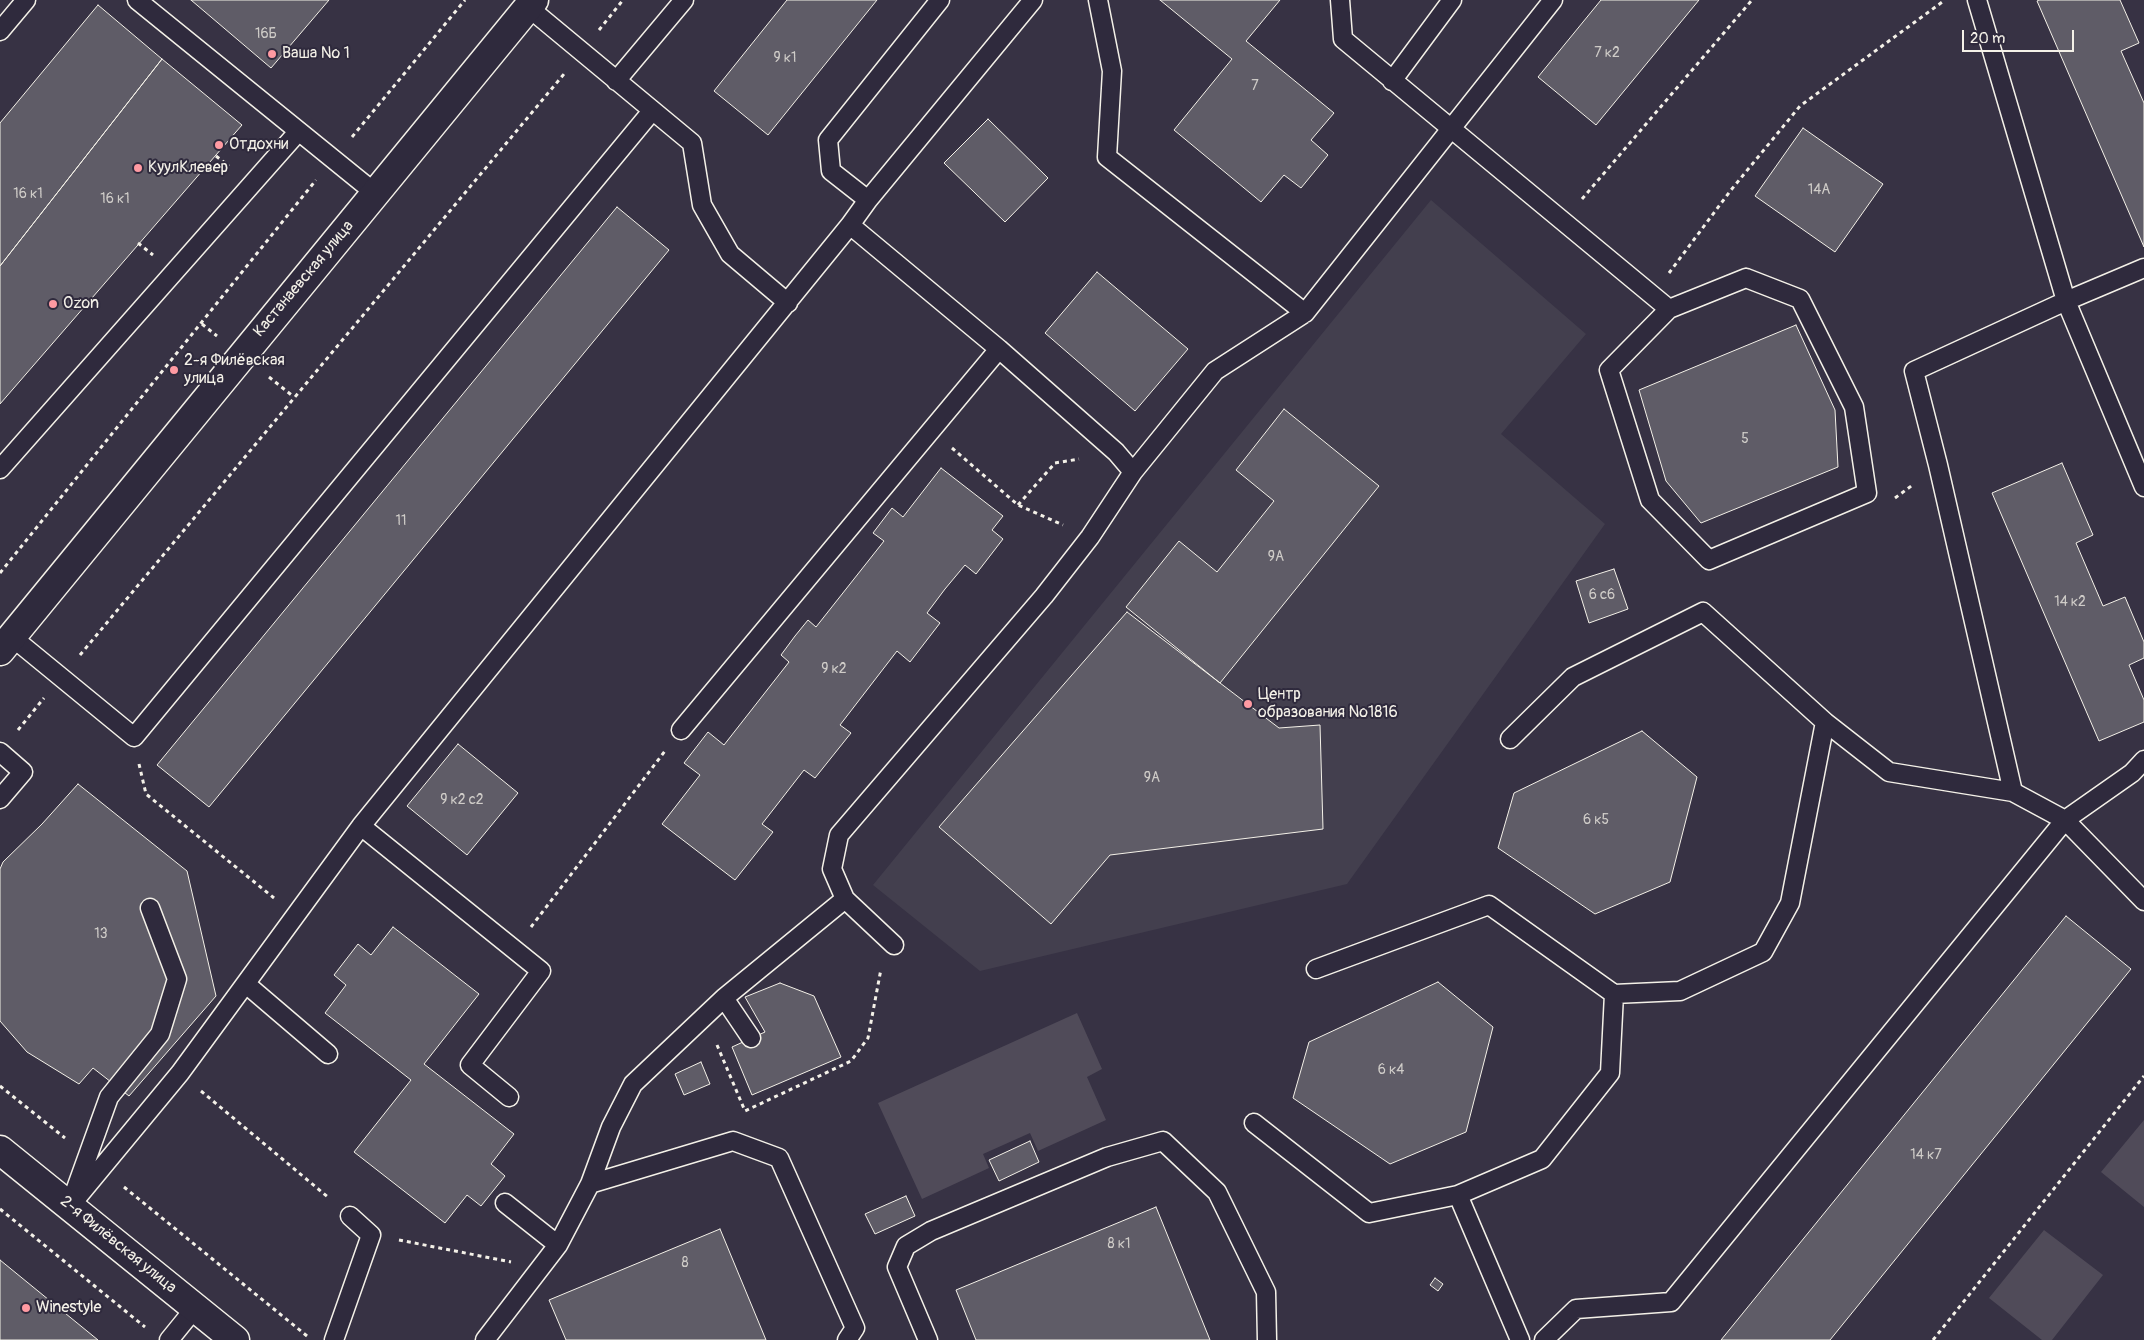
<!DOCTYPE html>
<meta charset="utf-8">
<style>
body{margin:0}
#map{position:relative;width:2144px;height:1340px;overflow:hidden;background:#373244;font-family:Pangolin,sans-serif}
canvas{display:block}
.scale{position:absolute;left:1962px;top:30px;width:112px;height:22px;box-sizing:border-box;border:2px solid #f4f1e8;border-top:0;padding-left:6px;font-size:15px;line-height:18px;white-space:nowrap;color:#f4f1e8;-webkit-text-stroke:4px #2f2a3d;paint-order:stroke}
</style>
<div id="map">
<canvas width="2144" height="1340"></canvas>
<div class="scale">20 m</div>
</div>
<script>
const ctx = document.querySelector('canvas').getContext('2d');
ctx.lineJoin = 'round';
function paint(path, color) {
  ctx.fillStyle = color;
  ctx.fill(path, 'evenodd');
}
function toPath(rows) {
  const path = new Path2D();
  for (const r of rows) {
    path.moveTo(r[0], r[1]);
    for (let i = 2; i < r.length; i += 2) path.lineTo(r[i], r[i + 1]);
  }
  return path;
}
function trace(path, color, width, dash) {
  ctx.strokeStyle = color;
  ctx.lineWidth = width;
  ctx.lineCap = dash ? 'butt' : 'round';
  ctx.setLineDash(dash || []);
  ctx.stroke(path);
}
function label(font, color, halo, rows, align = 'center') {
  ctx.font = font + ' Pangolin,sans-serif';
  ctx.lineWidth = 4;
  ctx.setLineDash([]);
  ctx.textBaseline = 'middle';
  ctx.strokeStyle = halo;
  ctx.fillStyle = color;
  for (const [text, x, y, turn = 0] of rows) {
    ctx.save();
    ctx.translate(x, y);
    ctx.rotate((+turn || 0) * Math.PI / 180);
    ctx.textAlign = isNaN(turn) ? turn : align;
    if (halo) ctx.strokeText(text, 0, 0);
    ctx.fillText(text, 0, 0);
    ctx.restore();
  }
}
paint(toPath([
 [1431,200,1586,334,1501,434,1605,524,1347,884,980,971,873,885]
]), '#433f4e');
paint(toPath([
 [1077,1013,1102,1069,1087,1077,1106,1120,1038,1151,1030,1133,983,1154,989,1168,922,1199,878,1103],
 [2144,1120,2144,1207,2101,1172],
 [2044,1230,2103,1275,2052,1340,2042,1340,1989,1298]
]), '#504b59');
const building = toPath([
 [191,0,329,0,271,68,191,0],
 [787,0,877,0,768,135,714,91,787,0],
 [1160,0,1280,0,1246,41,1334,113,1311,140,1328,155,1301,188,1284,175,1261,202,1174,130,1232,59,1160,0],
 [1601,0,1699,0,1596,125,1538,77,1601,0],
 [2039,0,2120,0,2139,43,2121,51,2144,103,2144,247,2037,1,2039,0],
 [98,5,162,59,0,266,0,123,98,5],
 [162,59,242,125,0,404,0,266,162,59],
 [988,119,1048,178,1005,222,944,163,988,119],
 [1803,128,1883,184,1835,252,1755,196,1803,128],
 [617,207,669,250,209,807,157,765,617,207],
 [1097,272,1188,349,1135,411,1045,333,1097,272],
 [1796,325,1835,410,1838,467,1701,523,1666,481,1639,390,1796,325],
 [1284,409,1379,486,1220,683,1126,607,1179,541,1217,572,1274,501,1236,470,1284,409],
 [2062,463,2093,535,2076,543,2103,606,2125,597,2144,642,2144,658,2129,665,2144,700,2144,722,2099,741,1992,493,2062,463],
 [941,468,1003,516,992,530,1003,539,976,574,965,565,945,589,927,613,940,623,910,662,897,651,840,725,851,733,815,778,804,770,762,824,773,832,735,880,662,824,700,775,684,763,708,732,724,745,789,662,781,655,795,636,808,620,816,627,884,541,873,533,892,508,903,517,941,468],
 [1614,569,1628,609,1589,623,1576,581,1614,569],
 [1127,612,1279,728,1320,725,1323,829,1110,855,1051,924,939,827,1127,612],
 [1642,731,1697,777,1670,882,1595,914,1498,848,1514,793,1642,731],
 [458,744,518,793,467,855,407,806,458,744],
 [78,784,187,871,216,996,129,1096,93,1068,79,1084,27,1052,0,1021,0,869,3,862,42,824,78,784],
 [2066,916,2131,969,1830,1340,1721,1340,2066,916],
 [393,927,479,994,424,1064,514,1134,491,1164,505,1176,481,1206,467,1195,445,1223,354,1152,411,1080,325,1013,346,985,334,975,358,944,371,955,393,927],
 [1438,982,1493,1027,1466,1132,1390,1164,1293,1098,1309,1042,1438,982],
 [780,983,814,996,841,1057,752,1095,732,1047,765,1032,745,997,780,983],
 [701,1062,710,1084,684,1095,675,1074,701,1062],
 [1030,1141,1039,1162,999,1181,989,1160,1030,1141],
 [906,1196,915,1216,875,1234,865,1214,906,1196],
 [1156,1207,1210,1340,976,1340,956,1290,1156,1207],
 [720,1229,766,1340,566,1340,549,1300,720,1229],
 [0,1260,98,1340,0,1340,0,1260],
 [1435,1278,1443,1284,1438,1291,1430,1285,1435,1278]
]);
paint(building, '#5f5c67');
trace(building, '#f4f1e8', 1);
const lane = toPath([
 [137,0,375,193],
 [1098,0,1112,71,1107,157,1305,313],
 [1340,0,1343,39,1669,309],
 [1977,0,2066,301,2144,487],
 [528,7,692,143,702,205,730,254,788,303],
 [0,31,26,0],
 [616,81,684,0],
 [1392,81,1452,0],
 [868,200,831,171,828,140,940,0],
 [850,225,999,349,1116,452,1133,472],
 [2144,268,2066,301,1914,371,1938,465,2013,792,2065,820,2144,901],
 [1746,278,1800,299,1854,407,1867,493,1709,560,1650,500,1609,370,1669,309,1746,278],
 [0,469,298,132],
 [12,637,134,737,652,111],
 [1825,722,1889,772,2013,792],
 [681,730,999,349],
 [0,752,23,772,0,799],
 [361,826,541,971,470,1065,509,1097],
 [845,899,894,945],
 [1316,969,1489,905,1614,994],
 [246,984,328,1054],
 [724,998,751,1038],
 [1254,1123,1369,1213,1458,1195,1542,1159,1610,1073,1614,994,1680,991,1763,952,1790,903,1825,722,1703,612,1573,677,1510,739],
 [590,1184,733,1141,779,1158,855,1328,847,1340],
 [74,1194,109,1097,160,1034,177,979,150,908],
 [1458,1195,1520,1340],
 [505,1203,558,1245],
 [70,1206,180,1073,361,826,850,225,868,200,1033,0],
 [169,1340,195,1308],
 [334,1340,371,1235,350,1216],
 [485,1340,558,1245,590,1184,611,1127,633,1084,724,998,845,899,832,869,839,835,1044,596,1090,537,1133,472,1215,371,1305,313,1553,0],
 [928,1340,897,1267,906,1246,931,1231,1107,1157,1163,1141,1217,1192,1266,1292,1267,1340],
 [1544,1340,1576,1309,1671,1302,2065,820,2132,773,2144,760]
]);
const street = toPath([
 [0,1150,235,1340]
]);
const secondary = toPath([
 [0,651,534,0]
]);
trace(lane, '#f4f1e8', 21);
trace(street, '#f4f1e8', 31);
trace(secondary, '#f4f1e8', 31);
trace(toPath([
 [599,30,623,0],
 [352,137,465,0],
 [216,156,229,166],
 [1582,199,1752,0],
 [138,243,153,255],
 [1669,273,1731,190,1800,106,1945,0],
 [202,324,217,336],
 [269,377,294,397],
 [952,448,1018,505,1063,525],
 [1895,498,1914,484],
 [1018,505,1055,463,1079,459],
 [0,573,316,180],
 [80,655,564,74],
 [18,730,44,698],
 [139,764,146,794,274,898],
 [531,927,665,751],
 [717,1045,745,1111,851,1061,868,1038,881,969],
 [0,1086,65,1138],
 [201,1091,329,1198],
 [124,1187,307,1336],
 [0,1209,145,1327],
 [399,1240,511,1262],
 [1933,1340,2144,1076]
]), '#f4f1e8', 3, [4, 4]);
trace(lane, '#2f2a3d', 18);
trace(street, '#2f2a3d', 28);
trace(secondary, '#2f2a3d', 28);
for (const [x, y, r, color] of [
 [272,54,5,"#ff9aa2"],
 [219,145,5,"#ff9aa2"],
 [138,168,5,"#ff9aa2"],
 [53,304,5,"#ff9aa2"],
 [174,370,5,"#ff9aa2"],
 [1248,704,5,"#ff9aa2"],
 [26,1308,5,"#ff9aa2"]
]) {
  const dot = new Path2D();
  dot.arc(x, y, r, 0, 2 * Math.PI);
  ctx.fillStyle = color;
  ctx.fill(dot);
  trace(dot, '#2f2a3d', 2);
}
label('14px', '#cfccc8', null, [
 ["16Б",266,34],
 ["7 к2",1607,53],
 ["9 к1",785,58],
 ["7",1255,86],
 ["14А",1819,190],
 ["16 к1",28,194],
 ["16 к1",115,199],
 ["5",1745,439],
 ["11",401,521],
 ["9А",1276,557],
 ["6 с6",1602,595],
 ["14 к2",2070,602],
 ["9 к2",834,669],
 ["9А",1152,778],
 ["9 к2 с2",462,800],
 ["6 к5",1596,820],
 ["13",101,934],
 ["6 к4",1391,1070],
 ["14 к7",1926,1155],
 ["8 к1",1119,1244],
 ["8",685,1263]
]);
label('16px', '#f4f1e8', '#2f2a3d', [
 ["Ваша № 1",282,54],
 ["Отдохни",229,145],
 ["КуулКлевер",148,168],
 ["Ozon",63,304],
 ["2-я Филёвская",184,361],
 ["улица",184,379],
 ["Центр",1258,695],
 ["образования №1816",1258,713],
 ["Winestyle",36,1308]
], 'left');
label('16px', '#f4f1e8', '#2f2a3d', [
 ["Кастанаевская улица",304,279,-50],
 ["2-я Филёвская улица",118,1245,39]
]);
</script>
